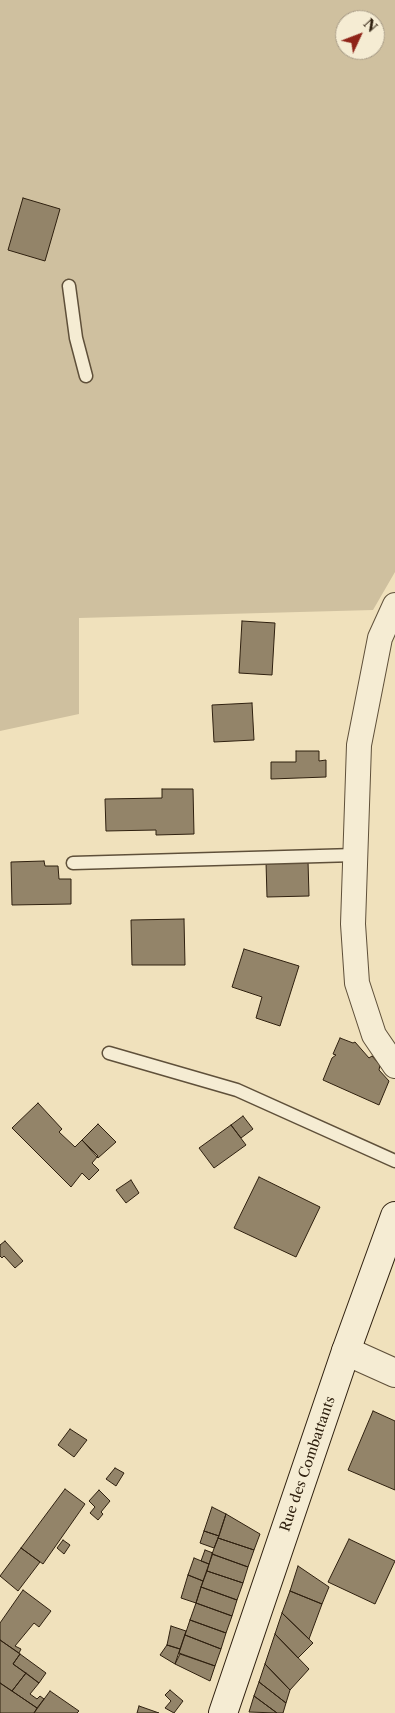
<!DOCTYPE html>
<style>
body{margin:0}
#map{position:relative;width:395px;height:1713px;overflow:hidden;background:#f0e1bc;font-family:"Libre Caslon Text",serif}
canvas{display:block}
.north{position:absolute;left:335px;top:10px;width:50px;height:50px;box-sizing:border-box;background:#f5ecd3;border:1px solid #a69a85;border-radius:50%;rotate:47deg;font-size:14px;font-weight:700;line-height:20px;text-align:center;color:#2f200f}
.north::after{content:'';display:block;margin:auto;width:18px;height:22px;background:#8f2418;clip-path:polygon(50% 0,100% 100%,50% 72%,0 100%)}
</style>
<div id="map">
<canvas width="395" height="1713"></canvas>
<div class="north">N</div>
</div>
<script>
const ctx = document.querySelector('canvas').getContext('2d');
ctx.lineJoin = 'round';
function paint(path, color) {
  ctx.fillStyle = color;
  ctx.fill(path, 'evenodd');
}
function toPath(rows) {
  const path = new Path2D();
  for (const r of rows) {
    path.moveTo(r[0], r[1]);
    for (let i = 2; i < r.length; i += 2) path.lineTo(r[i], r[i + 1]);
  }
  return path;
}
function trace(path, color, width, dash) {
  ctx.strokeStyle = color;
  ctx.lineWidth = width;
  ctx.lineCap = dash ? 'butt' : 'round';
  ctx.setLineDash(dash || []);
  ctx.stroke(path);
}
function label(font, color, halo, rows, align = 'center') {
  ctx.font = font + ' "Libre Caslon Text",serif';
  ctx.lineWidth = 4;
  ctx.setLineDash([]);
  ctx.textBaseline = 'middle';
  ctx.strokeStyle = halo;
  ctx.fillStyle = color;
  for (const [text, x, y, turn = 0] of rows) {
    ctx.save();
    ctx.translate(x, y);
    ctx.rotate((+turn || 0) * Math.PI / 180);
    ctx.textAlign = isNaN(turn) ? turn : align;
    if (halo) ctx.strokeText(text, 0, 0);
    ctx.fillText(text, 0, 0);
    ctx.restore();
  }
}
paint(toPath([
 [0,0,395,0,395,572,373,610,79,618,79,714,0,731],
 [345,20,375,20,375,50,345,50]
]), '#cfc09f');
const building = toPath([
 [23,198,60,209,45,261,8,250,23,198],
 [242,621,275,623,272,675,239,673,242,621],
 [252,703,254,740,214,742,212,705,252,703],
 [296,751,319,751,319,761,326,760,326,777,271,779,271,762,296,762,296,751],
 [162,789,193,789,194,834,156,835,156,830,106,831,105,799,162,798,162,789],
 [44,861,45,866,58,866,59,879,71,879,71,904,12,905,11,862,44,861],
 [308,861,309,896,267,897,266,862,308,861],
 [184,919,185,965,132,965,131,920,184,919],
 [244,949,299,966,280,1026,256,1018,262,997,232,987,244,949],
 [340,1038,353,1043,355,1042,369,1058,372,1056,380,1065,379,1070,389,1081,379,1105,323,1080,332,1058,336,1055,333,1054,340,1038],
 [38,1103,62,1129,59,1132,75,1147,82,1140,98,1156,92,1163,99,1170,89,1180,82,1173,71,1187,12,1128,38,1103],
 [243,1116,253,1129,241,1138,231,1125,243,1116],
 [98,1124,116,1142,98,1158,82,1140,98,1124],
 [231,1125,246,1145,214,1168,199,1148,231,1125],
 [259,1177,320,1207,296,1257,234,1228,259,1177],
 [131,1180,139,1193,126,1203,116,1190,131,1180],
 [5,1241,23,1261,15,1268,4,1256,2,1258,0,1256,0,1245,5,1241],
 [373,1411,395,1421,395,1490,348,1470,373,1411],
 [70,1429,87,1440,74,1457,58,1445,70,1429],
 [115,1468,124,1473,116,1486,106,1479,115,1468],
 [65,1489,85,1504,43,1564,21,1548,65,1489],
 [99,1490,110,1501,101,1512,103,1514,98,1520,90,1513,95,1507,89,1501,99,1490],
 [212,1507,226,1514,219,1536,204,1531,212,1507],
 [226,1514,260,1534,254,1550,218,1538,226,1514],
 [204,1531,219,1536,214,1548,200,1543,204,1531],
 [218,1538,254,1550,248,1567,212,1554,218,1538],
 [349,1539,395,1561,375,1604,328,1582,349,1539],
 [63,1540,70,1545,64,1554,57,1548,63,1540],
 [21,1548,40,1562,18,1591,0,1576,21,1548],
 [205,1550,213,1553,209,1564,201,1561,205,1550],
 [212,1554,248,1567,243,1583,207,1571,212,1554],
 [194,1558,209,1564,203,1581,188,1575,194,1558],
 [298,1566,329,1587,322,1604,290,1591,298,1566],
 [207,1571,243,1583,237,1600,201,1587,207,1571],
 [188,1575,203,1581,196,1603,181,1598,188,1575],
 [201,1587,237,1600,232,1616,196,1603,201,1587],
 [23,1590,51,1611,39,1627,34,1623,15,1646,21,1649,19,1653,0,1640,0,1623,23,1590],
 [290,1591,322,1604,309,1639,282,1613,290,1591],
 [196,1603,232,1616,226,1633,190,1620,196,1603],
 [282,1613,313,1643,298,1658,275,1634,282,1613],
 [190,1620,226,1633,221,1649,185,1635,190,1620],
 [171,1626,186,1631,180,1649,167,1645,171,1626],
 [275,1634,309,1669,290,1690,265,1664,275,1634],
 [185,1635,221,1649,215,1666,179,1653,185,1635],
 [0,1640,20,1654,13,1664,26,1673,12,1691,0,1683,0,1640],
 [167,1645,180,1649,175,1664,160,1655,167,1645],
 [20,1654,46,1673,39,1683,13,1664,20,1654],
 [180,1654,215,1666,210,1681,175,1664,180,1654],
 [265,1664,290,1690,286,1703,259,1682,265,1664],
 [26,1673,39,1683,30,1694,37,1699,40,1696,44,1699,37,1708,12,1691,26,1673],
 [259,1682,286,1703,283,1713,277,1713,254,1696,259,1682],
 [0,1683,37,1708,34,1713,0,1713,0,1683],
 [170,1690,183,1701,174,1713,165,1708,171,1701,165,1695,170,1690],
 [50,1691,79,1711,77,1713,34,1713,50,1691],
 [254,1696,277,1713,249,1712,254,1696],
 [139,1706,159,1713,137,1713,139,1706]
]);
paint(building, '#938469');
trace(building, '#2f200f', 1);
const service = toPath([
 [69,286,76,338,86,376],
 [73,863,355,855],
 [109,1053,237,1090,395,1161]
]);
const minor = toPath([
 [395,605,380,638,359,745,353,924,357,983,374,1035,395,1066]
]);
const tertiary = toPath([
 [346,1351,395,1373]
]);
const secondary = toPath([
 [223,1713,346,1351,395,1216]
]);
trace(service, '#5f503a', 15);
trace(minor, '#5f503a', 26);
trace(tertiary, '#5f503a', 30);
trace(secondary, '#2f200f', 30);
trace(service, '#f5ecd3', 12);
trace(minor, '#f5ecd3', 24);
trace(tertiary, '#f5ecd3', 28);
trace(secondary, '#f5ecd3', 28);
label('14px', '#2f200f', '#f5ecd3', [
 ["Rue des Combattants",308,1464,-71]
]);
</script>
